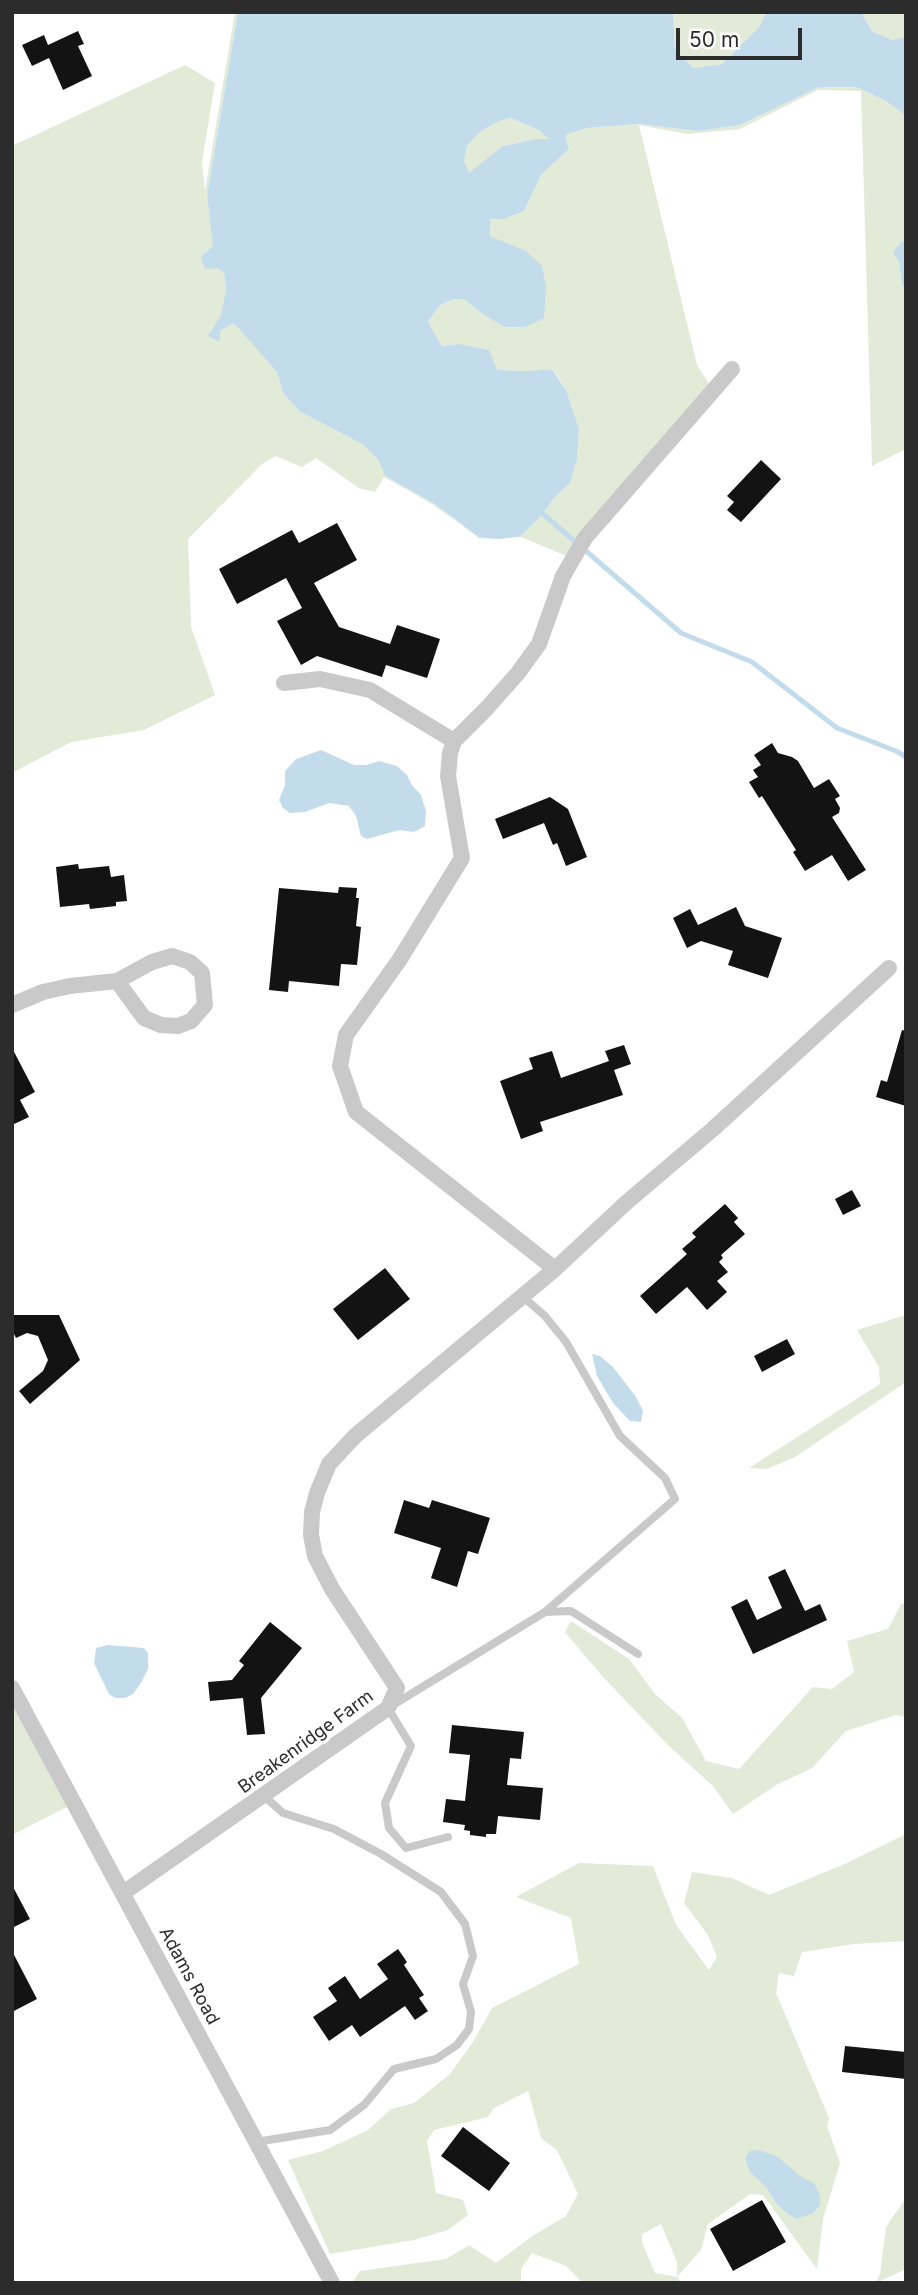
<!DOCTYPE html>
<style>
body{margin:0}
#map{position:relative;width:918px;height:2295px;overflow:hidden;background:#fff;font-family:Inter,sans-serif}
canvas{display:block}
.frame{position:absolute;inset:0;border:14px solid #2c2c2c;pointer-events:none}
.scale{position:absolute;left:676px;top:28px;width:126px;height:32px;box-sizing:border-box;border:4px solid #2c2c2c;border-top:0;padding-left:9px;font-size:21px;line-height:24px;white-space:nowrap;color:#2c2c2c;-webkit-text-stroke:5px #fff;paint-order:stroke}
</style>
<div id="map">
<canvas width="918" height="2295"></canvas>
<div class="frame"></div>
<div class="scale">50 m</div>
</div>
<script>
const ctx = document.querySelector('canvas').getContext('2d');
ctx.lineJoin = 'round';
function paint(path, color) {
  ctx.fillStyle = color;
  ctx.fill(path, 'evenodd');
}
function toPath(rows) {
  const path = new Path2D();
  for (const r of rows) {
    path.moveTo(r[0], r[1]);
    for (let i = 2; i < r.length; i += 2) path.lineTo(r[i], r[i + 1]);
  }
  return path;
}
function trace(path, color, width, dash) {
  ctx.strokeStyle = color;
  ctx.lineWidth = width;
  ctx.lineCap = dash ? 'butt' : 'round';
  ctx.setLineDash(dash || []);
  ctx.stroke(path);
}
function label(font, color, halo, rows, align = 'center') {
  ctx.font = font + ' Inter,sans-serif';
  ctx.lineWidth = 7;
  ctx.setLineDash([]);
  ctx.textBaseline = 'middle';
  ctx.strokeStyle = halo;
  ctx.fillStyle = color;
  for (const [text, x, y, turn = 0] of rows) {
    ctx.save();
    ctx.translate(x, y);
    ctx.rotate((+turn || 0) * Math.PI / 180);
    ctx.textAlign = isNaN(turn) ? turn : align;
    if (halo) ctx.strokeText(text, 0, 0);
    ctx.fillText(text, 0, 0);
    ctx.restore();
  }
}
paint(toPath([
 [235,12,238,12,207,195,216,268,224,272,226,290,220,331,234,322,277,372,283,393,299,411,364,445,379,461,385,476,433,503,463,526,521,536,543,514,553,499,570,483,577,460,579,429,566,390,553,369,526,371,497,370,458,344,442,346,428,322,439,306,453,299,465,300,481,313,506,243,490,236,490,219,504,219,524,211,541,175,569,149,564,135,587,128,638,124,698,131,740,125,819,87,856,87,886,101,906,116,906,242,902,241,899,262,902,285,906,288,906,449,872,466,861,91,818,90,740,129,687,134,639,125,697,365,713,390,569,557,521,537,498,539,479,538,432,504,384,477,375,492,359,488,316,458,302,467,276,456,262,464,188,539,191,627,215,695,144,730,71,742,12,773,12,146,185,65,215,83,202,162,205,191],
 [673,12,767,12,759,27,722,64,693,68,675,49],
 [861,12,906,12,906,37,892,40,872,31],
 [511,118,539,130,551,139,535,139,503,146,469,174,464,161,467,146,480,132,499,121],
 [906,1315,906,1382,795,1457,767,1469,749,1468,880,1384,879,1367,857,1330],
 [906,1603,906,1717,896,1715,846,1731,812,1768,776,1785,733,1814,713,1786,670,1747,603,1677,565,1632,571,1621,629,1659,655,1694,682,1718,706,1761,739,1769,813,1687,832,1689,854,1672,847,1641,888,1629,901,1604],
 [12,1705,67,1807,12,1835],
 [906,1834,906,1941,854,1944,802,1952,794,1976,779,1973,776,1993,829,2118,827,2126,840,2163,823,2219,817,2269,763,2195,750,2194,708,2224,701,2250,677,2277,681,2283,583,2283,566,2266,532,2253,521,2269,521,2283,352,2283,360,2271,446,2259,469,2245,496,2263,534,2235,566,2216,578,2194,557,2150,541,2138,528,2091,494,2108,488,2117,434,2130,427,2141,436,2193,463,2200,468,2215,448,2230,414,2240,330,2254,288,2160,323,2151,368,2130,391,2109,414,2103,450,2074,473,2042,492,2008,579,1964,571,1918,516,1897,579,1863,653,1866,676,1925,709,1970,717,1957,708,1935,684,1903,692,1872,732,1878,769,1895,847,1863],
 [661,2224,677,2262,677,2277,655,2273,642,2242,642,2234],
 [906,2198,906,2269,876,2283,880,2274,886,2227]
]), '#e2ead8');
paint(toPath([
 [238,12,673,12,675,49,693,68,722,64,759,27,767,12,861,12,872,31,892,40,906,37,906,116,886,101,856,87,819,87,740,125,698,131,638,124,587,128,565,135,569,149,541,175,524,211,504,219,490,219,490,236,526,251,542,266,546,287,544,318,525,327,505,327,481,313,465,300,453,299,439,306,428,322,442,346,458,344,489,350,497,370,526,371,552,369,566,390,579,429,577,460,570,483,553,499,543,514,521,536,499,539,479,537,433,503,385,476,379,461,364,445,299,411,283,393,277,372,234,323,220,331,220,342,208,336,221,316,226,290,224,272,216,268,205,269,201,257,213,246,207,195],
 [511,118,539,130,549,139,535,139,503,146,469,173,464,161,467,146,480,132,499,121],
 [902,241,906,242,906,288,902,285,899,262,893,253],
 [321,750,354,765,367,765,379,761,397,766,407,775,412,785,421,795,426,811,425,826,414,832,399,830,367,839,361,836,356,816,349,806,329,803,305,812,290,813,283,808,279,800,285,785,285,771,296,759],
 [592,1354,600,1356,613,1367,636,1397,643,1411,641,1422,630,1421,613,1403,597,1376],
 [108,1645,144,1648,148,1653,148,1669,141,1683,133,1694,125,1698,115,1698,109,1694,94,1663,96,1648],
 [759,2150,778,2157,801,2177,814,2183,820,2195,820,2205,813,2213,797,2219,788,2214,776,2203,766,2187,750,2172,745,2158,750,2151]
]), '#c3dceb');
trace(toPath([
 [543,514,681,633,752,662,837,728,896,751,906,757]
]), '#c3dceb', 5);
paint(toPath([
 [78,31,84,44,78,46,92,76,63,90,49,58,32,66,22,45,44,35,48,45],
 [761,460,781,479,741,522,727,510,734,502,727,496],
 [337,523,357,560,314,583,339,627,390,644,397,625,440,639,427,678,386,665,382,677,317,656,301,665,277,621,302,608,286,578,237,604,219,569,292,530,299,543],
 [772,743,778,753,792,757,798,761,814,788,829,779,840,796,835,799,840,808,839,813,832,817,866,870,848,881,832,855,805,871,793,852,796,850,777,820,762,796,759,798,749,782,758,777,753,770,761,765,754,755],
 [550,797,568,809,587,857,566,866,557,843,553,845,544,823,503,839,495,819],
 [78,864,79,869,109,866,111,877,124,875,127,901,116,902,116,906,90,909,89,904,60,907,56,867],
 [339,887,357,888,356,898,359,898,356,926,361,927,357,965,341,964,339,986,289,981,288,992,269,990,279,888,338,893],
 [736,907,745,926,782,938,768,978,728,965,733,951,701,941,687,948,673,918,690,909,698,925],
 [902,1030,906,1031,906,1106,876,1097,881,1080,887,1082],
 [624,1045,631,1064,614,1070,623,1095,540,1122,543,1131,521,1139,500,1081,533,1069,529,1058,552,1051,561,1078,609,1061,605,1051],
 [12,1048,35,1092,20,1100,29,1117,12,1125],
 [852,1190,861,1206,843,1215,835,1199],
 [725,1204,738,1218,734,1222,745,1234,721,1255,723,1258,719,1262,728,1272,717,1281,727,1292,707,1310,687,1287,656,1314,640,1296,687,1254,682,1249,696,1237,692,1233],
 [385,1268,410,1299,358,1340,333,1309],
 [12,1315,59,1315,80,1360,30,1404,19,1391,43,1371,48,1360,38,1336,27,1333,16,1338,12,1330],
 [787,1339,795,1354,762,1372,754,1356],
 [404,1500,429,1508,432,1500,490,1518,478,1554,468,1551,457,1587,431,1578,441,1548,394,1533],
 [785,1569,805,1611,820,1604,827,1620,753,1654,731,1607,747,1599,757,1620,782,1608,768,1577],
 [270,1622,302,1648,261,1698,265,1734,247,1735,243,1698,210,1701,208,1682,232,1680,244,1665,239,1661],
 [452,1725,524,1732,521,1759,510,1758,507,1785,543,1788,540,1820,498,1816,496,1834,486,1834,486,1837,470,1835,470,1831,464,1830,465,1825,443,1822,446,1799,465,1801,470,1755,449,1753],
 [12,1885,30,1919,12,1928],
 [398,1949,407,1962,404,1965,424,1995,419,1998,428,2011,415,2020,405,2006,360,2037,352,2025,329,2041,313,2017,337,2001,328,1988,345,1976,360,1999,388,1979,377,1964],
 [12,1951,37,1999,12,2012],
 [845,2046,906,2052,906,2079,842,2072],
 [463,2127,510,2163,489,2191,441,2156],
 [762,2200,786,2242,733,2271,710,2229]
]), '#131313');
trace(toPath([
 [522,1296,545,1316,566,1342,620,1436,665,1478,675,1499,545,1612],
 [448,1837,406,1848,389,1828,385,1803,411,1746,388,1708,545,1612,571,1611,638,1654],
 [256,2142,330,2130,364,2105,394,2069,436,2059,457,2045,469,2029,471,2012,463,1984,473,1956,465,1924,441,1892,381,1854,334,1829,283,1813,264,1796]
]), '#c9c9c9', 8);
trace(toPath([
 [284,683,320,679,370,690,454,741],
 [12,1005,43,992,70,986,117,981,152,962,172,956,190,962,202,973,205,1005,191,1021,178,1026,161,1025,144,1018,117,981],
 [555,1269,356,1112,340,1066,346,1035,400,959,462,858,448,776,450,753,454,741,487,708,518,673,539,644,563,576,585,538,732,369],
 [12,1688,332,2283],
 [123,1893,388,1708,397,1688,332,1589,315,1556,311,1535,312,1512,317,1493,329,1464,355,1436,555,1269,627,1202,713,1129,889,968]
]), '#c9c9c9', 16);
label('18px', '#2c2c2c', '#fff', [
 ["Breakenridge Farm",306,1742,-36],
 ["Adams Road",189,1976,62]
]);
</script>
